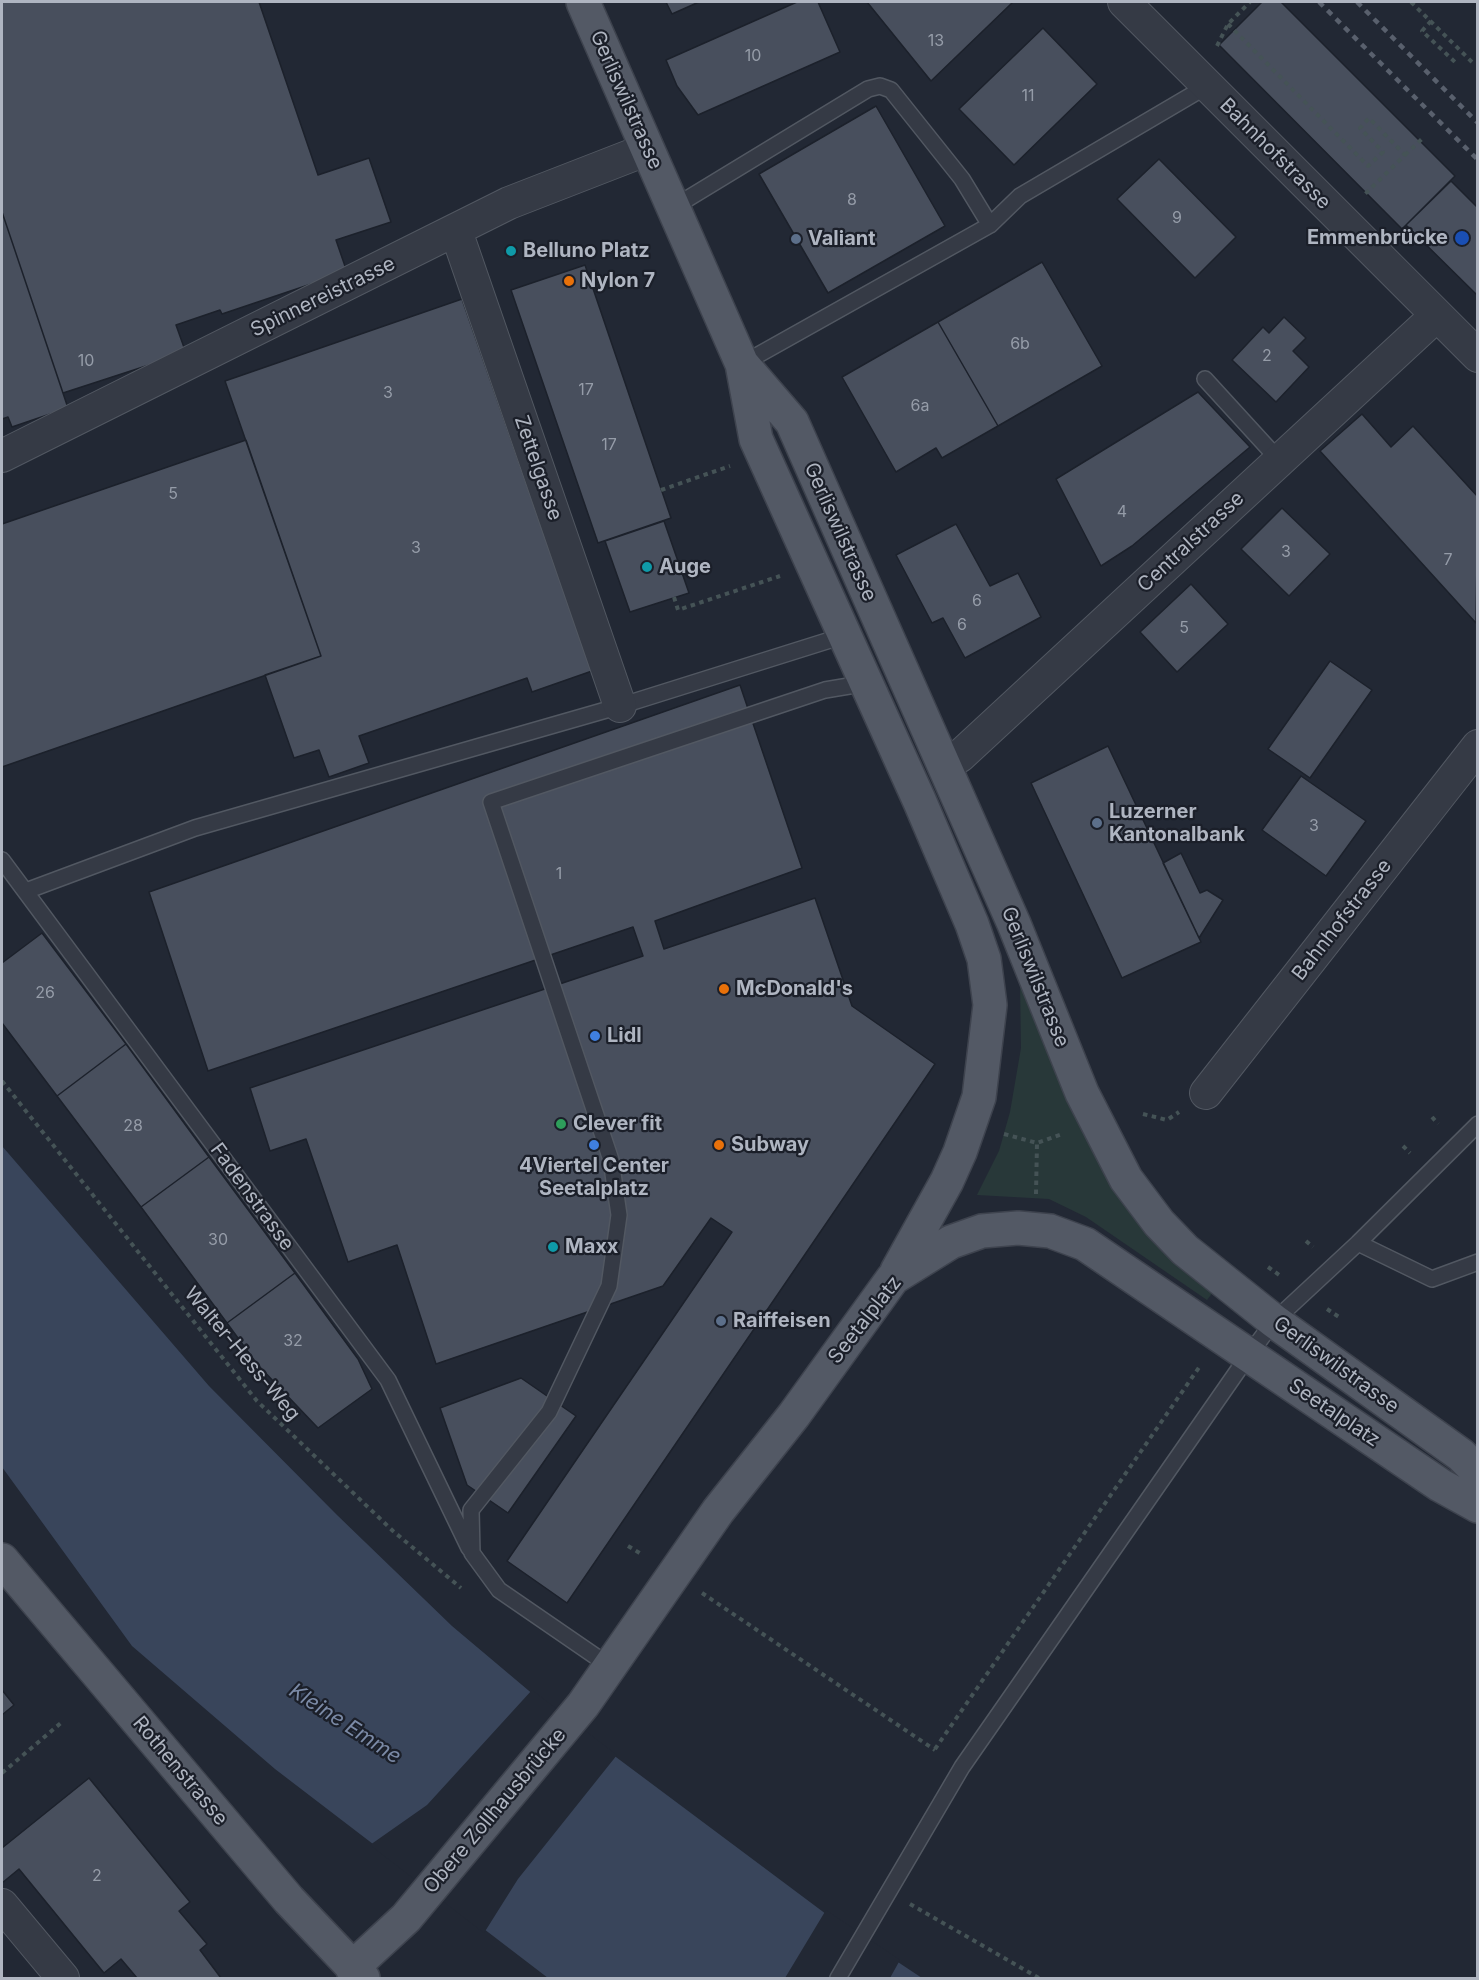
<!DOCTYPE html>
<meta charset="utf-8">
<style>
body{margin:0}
#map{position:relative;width:1479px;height:1980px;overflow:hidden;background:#222834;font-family:Inter,sans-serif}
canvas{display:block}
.frame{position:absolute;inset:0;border:3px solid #afb5c1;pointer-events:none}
</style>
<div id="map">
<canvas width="1479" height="1980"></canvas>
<div class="frame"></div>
</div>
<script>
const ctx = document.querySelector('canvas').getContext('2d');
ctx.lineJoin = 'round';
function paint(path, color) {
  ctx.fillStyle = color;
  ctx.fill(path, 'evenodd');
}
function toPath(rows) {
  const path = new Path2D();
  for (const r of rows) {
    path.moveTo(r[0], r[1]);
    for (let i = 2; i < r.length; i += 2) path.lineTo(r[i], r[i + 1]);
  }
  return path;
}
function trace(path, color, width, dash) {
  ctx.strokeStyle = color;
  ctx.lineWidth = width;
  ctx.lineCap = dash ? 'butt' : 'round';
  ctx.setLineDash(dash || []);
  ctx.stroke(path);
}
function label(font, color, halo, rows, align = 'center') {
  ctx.font = font + ' Inter,sans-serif';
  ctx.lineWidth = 4.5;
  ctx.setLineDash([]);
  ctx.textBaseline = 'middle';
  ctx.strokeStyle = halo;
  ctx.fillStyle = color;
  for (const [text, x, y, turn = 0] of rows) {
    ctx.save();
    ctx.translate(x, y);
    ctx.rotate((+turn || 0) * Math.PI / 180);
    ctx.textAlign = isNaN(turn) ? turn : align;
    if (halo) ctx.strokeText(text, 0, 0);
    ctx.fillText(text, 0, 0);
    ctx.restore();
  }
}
paint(toPath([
 [1020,983,1091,1148,1147,1229,1213,1292,1207,1300,1086,1217,1049,1199,977,1195,999,1151,1010,1112,1021,1048]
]), '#283839');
paint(toPath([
 [2,1146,209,1386,337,1515,452,1626,541,1701,830,1917,922,1978,548,1978,275,1769,132,1646,2,1467]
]), '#39455b');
paint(toPath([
 [532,1690,617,1755,518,1879,484,1933,370,1845,427,1805],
 [826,1910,900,1960,890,1978,785,1978]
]), '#222834');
const building = toPath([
 [2,2,259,2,318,175,369,158,391,222,336,240,347,272,222,314,220,310,176,325,186,353,63,393,2,212,2,2],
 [666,2,699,2,672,14,666,2],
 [797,2,818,2,840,52,698,115,677,86,666,60,797,2],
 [867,2,1013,2,931,81,867,2],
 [1262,2,1281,2,1455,176,1402,229,1219,45,1262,2],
 [1043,28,1097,84,1014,165,959,109,1043,28],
 [876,106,945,226,828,293,759,174,876,106],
 [1159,159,1236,237,1195,278,1117,199,1159,159],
 [1451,181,1478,208,1478,296,1406,225,1451,181],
 [2,212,68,408,12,427,8,417,2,419,2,212],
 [1042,262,1102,366,998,426,938,322,1042,262],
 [585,265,671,518,598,543,511,290,585,265],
 [462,299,592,671,532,692,527,678,359,736,369,763,329,777,319,750,294,758,265,675,321,656,225,381,462,299],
 [1284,317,1306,338,1293,351,1309,367,1276,402,1232,360,1263,327,1269,333,1284,317],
 [938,322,998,426,942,458,936,448,896,472,842,377,938,322],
 [1198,392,1250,447,1132,546,1101,566,1056,479,1198,392],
 [1362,414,1391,447,1413,426,1478,497,1476,623,1320,451,1362,414],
 [246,440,321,656,2,767,2,524,246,440],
 [1282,508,1330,554,1289,596,1241,549,1282,508],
 [664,521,689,593,630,612,605,541,664,521],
 [956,524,990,586,1018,573,1041,617,965,658,943,618,932,623,896,555,956,524],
 [1191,584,1228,624,1177,672,1140,632,1191,584],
 [1330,661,1372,690,1310,778,1268,749,1330,661],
 [740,685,802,868,655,921,664,949,815,898,852,1006,935,1064,567,1603,507,1561,732,1232,711,1218,663,1286,436,1364,397,1245,348,1262,306,1139,270,1151,250,1088,643,956,633,927,208,1071,149,892,740,685],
 [1108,746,1201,942,1122,978,1031,783,1108,746],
 [1301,776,1366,821,1326,876,1262,830,1301,776],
 [1181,853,1200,893,1207,890,1223,900,1199,938,1163,863,1181,853],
 [42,933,126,1044,57,1096,2,1023,2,963,42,933],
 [126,1044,209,1157,141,1207,57,1096,126,1044],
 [209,1157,295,1273,227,1323,141,1207,209,1157],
 [295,1273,358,1359,372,1389,318,1428,257,1364,227,1323,295,1273],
 [521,1378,576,1416,508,1513,467,1485,440,1408,521,1378],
 [2,1690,14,1705,2,1715,2,1690],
 [89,1778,190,1902,179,1911,207,1944,200,1950,221,1978,137,1978,121,1959,104,1973,19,1869,2,1883,2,1848,89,1778]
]);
paint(building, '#484f5d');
trace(building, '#1c212b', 1.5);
const lane = toPath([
 [674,207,868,89,880,86,891,90,962,179,990,225],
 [742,364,990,225,1020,196,1207,86],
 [1205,379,1279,460],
 [2,860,388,1380,469,1548],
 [26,891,195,828,620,706,846,635],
 [1358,1243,1432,1279,1478,1262],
 [611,1667,499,1590,472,1553,471,1510,549,1412,609,1286,619,1215,611,1160,491,802,825,690,867,683],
 [838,1978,962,1767,1248,1356,1274,1321,1358,1243,1478,1124]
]);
const street = toPath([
 [1124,2,1478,356],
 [456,231,620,706],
 [2,456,509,203,648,149],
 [944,766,960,756,1437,315],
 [1206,1093,1478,746],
 [2,1905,63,1978]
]);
const primary = toPath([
 [583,2,742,364,756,439,920,802,972,924,984,959,990,1005,979,1097,960,1152,947,1181,897,1271],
 [743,365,792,422,1014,924,1082,1093,1126,1179,1159,1223,1185,1250,1274,1321,1461,1455,1478,1472],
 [2,1560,289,1900,363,1978],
 [352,1968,406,1918,583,1705,718,1511,794,1415,893,1278,951,1242,982,1231,1018,1228,1050,1231,1085,1244,1440,1485,1478,1506]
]);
trace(lane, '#525862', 18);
trace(street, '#525862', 34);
trace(primary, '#3e434e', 36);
trace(toPath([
 [1411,2,1473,63],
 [1431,21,1422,31,1456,63],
 [1228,24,1368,166,1383,152,1360,128,1369,118,1405,155,1364,195],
 [1217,46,1228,24,1250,2],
 [1405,155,1423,138],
 [661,490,730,466],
 [674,597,678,610,780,576],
 [2,1081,257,1401,393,1531,461,1588],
 [1143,1114,1167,1120,1179,1112],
 [1432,1117,1438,1124],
 [1004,1134,1037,1143,1062,1134],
 [1403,1146,1410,1153],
 [1036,1194,1037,1143],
 [1306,1241,1313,1247],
 [1268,1267,1282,1277],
 [1327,1309,1339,1317],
 [628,1546,643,1555],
 [702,1593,935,1750],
 [935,1749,1200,1366],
 [2,1773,62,1722],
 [910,1904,1039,1978]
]), '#455356', 4, [4.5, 4.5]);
trace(lane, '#353a45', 15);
trace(street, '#353a45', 32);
trace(primary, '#535965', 33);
trace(toPath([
 [1319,2,1478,160],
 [1357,2,1478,123]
]), '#59606d', 4.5, [6, 6]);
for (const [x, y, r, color] of [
 [1462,238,8,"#1a4fb4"],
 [796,239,6,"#5c6f8a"],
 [511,251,6,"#0f9aa8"],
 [569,281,6,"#e8710a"],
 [647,567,6,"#0f9aa8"],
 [1097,823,6,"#5c6f8a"],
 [724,989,6,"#e8710a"],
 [595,1036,6,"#3f7fe0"],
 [561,1124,6,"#2e9e5b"],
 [594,1145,6,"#3f7fe0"],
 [719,1145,6,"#e8710a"],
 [553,1247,6,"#0f9aa8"],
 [721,1321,6,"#5c6f8a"]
]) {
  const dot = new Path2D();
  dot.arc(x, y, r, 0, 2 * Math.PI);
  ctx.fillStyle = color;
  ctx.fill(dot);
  trace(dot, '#1b1f29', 2);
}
label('16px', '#959ca8', null, [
 ["13",936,41],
 ["10",753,56],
 ["11",1028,96],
 ["8",852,200],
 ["9",1177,218],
 ["6b",1020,344],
 ["2",1267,356],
 ["10",86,361],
 ["17",586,390],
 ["3",388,393],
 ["6a",920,406],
 ["17",609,445],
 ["5",173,494],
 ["4",1122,512],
 ["3",416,548],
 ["3",1286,552],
 ["7",1448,560],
 ["6",977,601],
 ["6",962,625],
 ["5",1184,628],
 ["3",1314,826],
 ["1",559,874],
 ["26",45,993],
 ["28",133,1126],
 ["30",218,1240],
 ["32",293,1341],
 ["2",97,1876]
]);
label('20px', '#afb5c1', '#1b1f29', [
 ["Gerliswilstrasse",626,100,66],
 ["Bahnhofstrasse",1275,154,45],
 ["Spinnereistrasse",323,297,-26],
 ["Zettelgasse",538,468,71],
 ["Gerliswilstrasse",840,532,66],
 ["Centralstrasse",1191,542,-43],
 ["Bahnhofstrasse",1342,920,-52],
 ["Gerliswilstrasse",1035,977,68],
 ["Fadenstrasse",252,1197,54],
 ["Seetalplatz",865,1320,-52],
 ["Walter-Hess-Weg",242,1354,50],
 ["Gerliswilstrasse",1336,1365,36],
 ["Seetalplatz",1334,1413,34],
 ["Rothenstrasse",180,1771,50],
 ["Obere Zollhausbrücke",495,1811,-50]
]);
label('bold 20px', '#afb5c1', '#1b1f29', [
 ["Emmenbrücke",1448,238,"right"],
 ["Valiant",808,239],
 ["Belluno Platz",523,251],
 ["Nylon 7",581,281],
 ["Auge",659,567],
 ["Luzerner",1109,812],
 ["Kantonalbank",1109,835],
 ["McDonald's",736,989],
 ["Lidl",607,1036],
 ["Clever fit",573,1124],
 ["Subway",731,1145],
 ["4Viertel Center",594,1166,"center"],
 ["Seetalplatz",594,1189,"center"],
 ["Maxx",565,1247],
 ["Raiffeisen",733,1321]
], 'left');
label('italic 21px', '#7b8aa6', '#1b1f29', [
 ["Kleine Emme",345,1724,33]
]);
</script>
